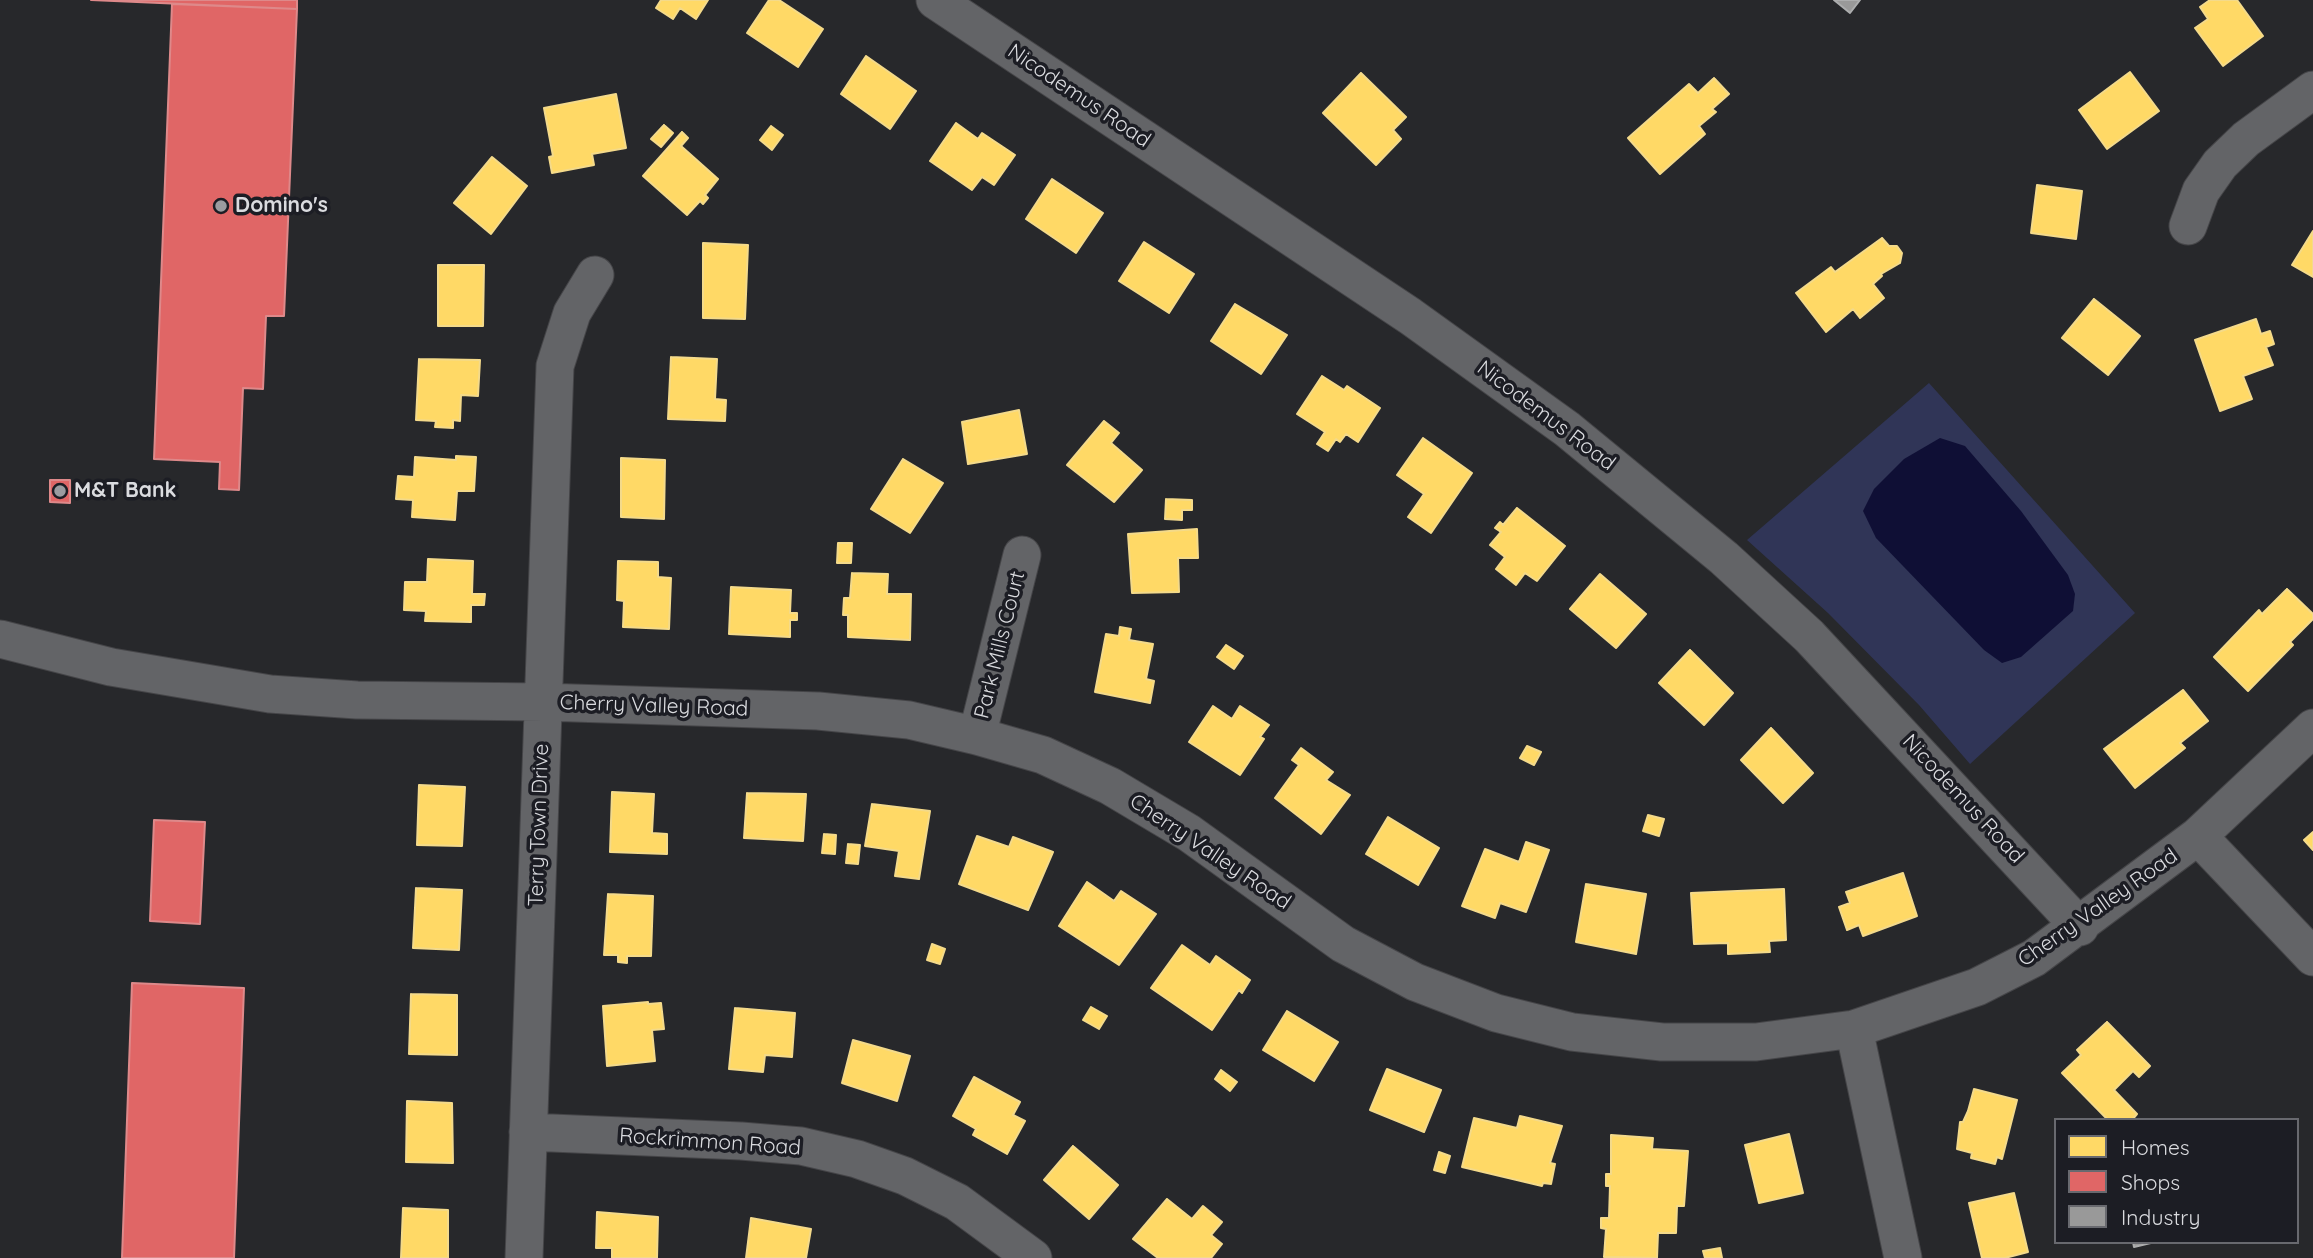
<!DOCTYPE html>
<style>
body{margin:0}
#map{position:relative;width:2313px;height:1258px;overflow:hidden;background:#27282b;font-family:Quicksand,sans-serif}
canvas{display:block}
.legend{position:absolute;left:2054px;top:1118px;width:245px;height:126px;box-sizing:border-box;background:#1c1d24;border:2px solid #68696f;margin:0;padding:9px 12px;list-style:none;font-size:21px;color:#dadbdf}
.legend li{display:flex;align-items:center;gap:14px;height:35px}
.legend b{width:35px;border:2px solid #68696f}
</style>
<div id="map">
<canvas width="2313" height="1258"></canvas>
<ul class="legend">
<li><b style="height:19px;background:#ffd966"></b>Homes</li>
<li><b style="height:19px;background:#e06666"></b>Shops</li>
<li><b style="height:19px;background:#999"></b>Industry</li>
</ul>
</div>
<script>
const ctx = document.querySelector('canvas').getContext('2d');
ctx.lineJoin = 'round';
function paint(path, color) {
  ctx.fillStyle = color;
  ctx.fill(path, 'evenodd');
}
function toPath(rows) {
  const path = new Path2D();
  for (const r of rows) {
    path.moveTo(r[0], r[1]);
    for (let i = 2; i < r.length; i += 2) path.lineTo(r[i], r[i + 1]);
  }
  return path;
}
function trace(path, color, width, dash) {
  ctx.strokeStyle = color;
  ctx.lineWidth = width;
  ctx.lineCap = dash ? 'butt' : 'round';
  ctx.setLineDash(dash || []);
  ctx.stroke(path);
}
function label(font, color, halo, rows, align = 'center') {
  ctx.font = font + ' Quicksand,sans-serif';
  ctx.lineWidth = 7;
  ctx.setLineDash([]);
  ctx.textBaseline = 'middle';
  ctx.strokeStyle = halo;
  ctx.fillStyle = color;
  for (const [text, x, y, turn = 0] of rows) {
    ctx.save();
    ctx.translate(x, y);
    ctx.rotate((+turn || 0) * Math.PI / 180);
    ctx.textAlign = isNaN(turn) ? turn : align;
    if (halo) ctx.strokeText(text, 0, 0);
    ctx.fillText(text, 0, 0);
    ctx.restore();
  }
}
paint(toPath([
 [1929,383,2135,613,1970,764,1919,705,1828,613,1747,540]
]), '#303557');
paint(toPath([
 [1940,438,1965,446,2021,511,2068,575,2075,594,2073,611,2021,657,2002,663,1984,650,1876,538,1863,511,1874,489,1904,459]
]), '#0f0f35');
const homes = toPath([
 [661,0,708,0,696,19,680,8,673,19,656,8,661,0],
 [769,0,779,0,823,29,798,67,747,33,769,0],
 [2210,0,2237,0,2263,36,2223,66,2195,28,2208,19,2200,7,2210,0],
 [866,56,916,91,890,129,841,94,866,56],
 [2130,72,2159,111,2107,149,2079,110,2130,72],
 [1361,73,1406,117,1393,130,1401,139,1376,165,1323,113,1361,73],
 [1714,78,1729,94,1712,109,1716,112,1699,126,1705,134,1660,174,1628,138,1689,84,1698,93,1714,78],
 [616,94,626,148,592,154,594,165,552,173,549,157,553,156,544,108,616,94],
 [956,123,978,139,982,133,1015,155,994,185,982,177,972,190,930,161,956,123],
 [664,125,673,133,661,147,651,139,664,125],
 [771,126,783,135,772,150,760,140,771,126],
 [682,132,688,138,681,146,718,179,705,195,708,198,703,204,700,201,687,215,643,176,682,132],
 [492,157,527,186,491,234,454,203,492,157],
 [1052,179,1103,213,1076,253,1026,219,1052,179],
 [2037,185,2082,191,2076,239,2031,233,2037,185],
 [2313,231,2313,277,2292,265,2313,231],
 [1882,238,1889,246,1897,246,1902,253,1900,263,1881,274,1882,276,1873,284,1884,298,1860,318,1853,309,1826,332,1796,293,1831,267,1835,272,1882,238],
 [1144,242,1194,274,1169,313,1119,281,1144,242],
 [703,243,748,245,745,319,703,318,703,243],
 [438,265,484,265,483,326,438,326,438,265],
 [2094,299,2140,336,2108,375,2062,338,2094,299],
 [1235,304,1287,335,1261,374,1211,341,1235,304],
 [2256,319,2261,334,2270,331,2274,344,2266,347,2273,365,2243,376,2252,399,2220,411,2195,340,2256,319],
 [671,357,717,359,715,399,726,400,725,421,668,419,671,357],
 [419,359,480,360,478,396,461,395,460,421,453,420,453,428,435,427,436,421,416,420,419,359],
 [1322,376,1344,390,1347,386,1380,408,1358,442,1346,434,1340,442,1336,439,1328,451,1317,444,1325,432,1297,414,1322,376],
 [1019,410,1027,454,968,464,962,422,1019,410],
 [1104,421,1119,433,1111,443,1142,470,1114,502,1067,465,1104,421],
 [1423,438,1472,473,1431,533,1408,517,1424,494,1397,475,1423,438],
 [456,456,476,457,474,491,457,491,455,520,412,517,413,500,396,499,398,476,414,477,415,457,456,460,456,456],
 [621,458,665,460,664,519,621,517,621,458],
 [903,459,943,483,910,533,871,509,903,459],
 [1166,499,1192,500,1192,510,1182,510,1182,520,1165,519,1166,499],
 [1517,508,1565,546,1537,581,1525,573,1516,585,1496,569,1505,557,1490,545,1501,532,1495,528,1500,522,1503,525,1517,508],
 [1197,529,1198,558,1178,558,1179,592,1132,593,1128,534,1197,529],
 [838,543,852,543,851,563,837,563,838,543],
 [428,559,473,561,472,594,485,594,484,605,471,605,471,622,425,621,426,611,404,610,405,582,427,582,428,559],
 [618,561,658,562,658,577,671,578,669,629,623,627,624,601,617,600,618,561],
 [852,573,888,574,887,594,911,594,910,640,848,637,848,615,843,615,844,598,850,598,852,573],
 [1600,574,1646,614,1616,648,1570,609,1600,574],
 [731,587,791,590,790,613,797,613,797,620,790,620,790,637,729,634,731,587],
 [2287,589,2313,614,2313,619,2290,642,2293,645,2248,691,2214,657,2259,610,2262,614,2287,589],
 [1120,627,1131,629,1129,640,1153,644,1146,679,1154,681,1150,703,1095,692,1106,634,1119,636,1120,627],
 [1226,645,1243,656,1234,669,1217,657,1226,645],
 [1690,650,1733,693,1704,725,1659,683,1690,650],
 [2183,690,2208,721,2180,743,2185,748,2135,788,2104,749,2183,690],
 [1213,706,1232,719,1240,706,1269,725,1260,737,1264,739,1240,775,1189,742,1213,706],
 [1771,728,1813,773,1783,803,1741,760,1771,728],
 [1527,746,1541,752,1534,765,1520,758,1527,746],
 [1301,748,1333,772,1326,780,1350,795,1321,834,1275,798,1299,765,1292,760,1301,748],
 [419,785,465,787,462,846,417,845,419,785],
 [612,792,654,794,652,833,667,834,667,854,610,852,612,792],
 [747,793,806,794,803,841,744,838,747,793],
 [872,804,930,811,919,879,895,876,899,851,865,846,872,804],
 [1648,815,1664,819,1659,836,1643,831,1648,815],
 [1388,817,1439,848,1418,885,1366,854,1388,817],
 [2313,832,2313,850,2304,840,2313,832],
 [824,834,836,835,835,854,822,853,824,834],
 [977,836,1009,847,1013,837,1053,852,1028,910,959,884,977,836],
 [1526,842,1549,850,1526,912,1500,903,1495,918,1462,906,1485,849,1519,862,1526,842],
 [848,844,860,845,858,864,846,863,848,844],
 [1903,873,1917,916,1863,936,1859,925,1847,930,1839,907,1850,903,1846,892,1903,873],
 [1087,882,1114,901,1121,891,1156,914,1119,965,1059,926,1087,882],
 [1586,884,1646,894,1636,954,1576,942,1586,884],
 [416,888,462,890,459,950,413,948,416,888],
 [1784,889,1786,940,1769,941,1770,952,1728,954,1728,943,1694,944,1691,893,1784,889],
 [608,894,653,896,651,956,627,956,627,963,618,962,618,955,604,955,608,894],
 [932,944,945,949,940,964,927,960,932,944],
 [1182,945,1210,965,1216,956,1250,980,1242,993,1239,990,1212,1030,1151,988,1182,945],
 [411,994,457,995,457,1055,409,1054,411,994],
 [648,1002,648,1004,661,1003,664,1029,652,1030,655,1061,607,1066,603,1006,648,1002],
 [1091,1007,1107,1016,1099,1029,1083,1020,1091,1007],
 [735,1008,795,1013,792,1057,765,1055,763,1072,729,1069,735,1008],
 [1287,1011,1338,1042,1314,1081,1263,1050,1287,1011],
 [2107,1022,2150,1066,2139,1077,2133,1071,2114,1090,2137,1114,2132,1120,2108,1120,2062,1073,2081,1055,2077,1050,2107,1022],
 [853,1040,910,1056,897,1101,842,1083,853,1040],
 [1387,1069,1441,1090,1424,1132,1370,1110,1387,1069],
 [1221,1070,1237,1082,1230,1091,1215,1079,1221,1070],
 [974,1077,1020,1102,1013,1115,1025,1121,1007,1154,973,1135,976,1129,953,1116,974,1077],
 [1974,1089,2017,1100,2002,1159,1997,1157,1995,1164,1971,1158,1972,1153,1957,1149,1960,1122,1963,1122,1968,1111,1974,1089],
 [407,1101,452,1103,453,1163,406,1162,407,1101],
 [1520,1116,1562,1126,1550,1163,1555,1164,1551,1184,1543,1183,1542,1186,1462,1167,1474,1118,1517,1128,1520,1116],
 [1789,1134,1803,1193,1759,1203,1745,1145,1789,1134],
 [1611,1135,1653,1138,1652,1149,1688,1151,1684,1206,1677,1206,1676,1233,1658,1233,1657,1258,1604,1257,1606,1229,1601,1228,1601,1218,1609,1218,1610,1186,1606,1186,1606,1174,1611,1174,1611,1135],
 [1073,1146,1118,1185,1089,1219,1044,1180,1073,1146],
 [1439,1152,1450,1156,1445,1173,1434,1170,1439,1152],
 [2014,1193,2028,1252,2005,1258,1982,1258,1969,1203,2014,1193],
 [1167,1199,1192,1219,1203,1206,1222,1222,1211,1235,1222,1244,1211,1258,1158,1258,1133,1239,1167,1199],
 [403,1208,448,1210,448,1258,401,1258,403,1208],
 [597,1212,658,1217,657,1258,612,1258,612,1248,596,1248,597,1212],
 [751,1218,811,1229,806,1258,746,1258,751,1218],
 [1720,1248,1722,1258,1705,1258,1703,1251,1720,1248]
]);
paint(homes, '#ffd966');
trace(homes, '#f4da8a', 2);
const shops = toPath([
 [91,0,297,0,297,9,91,0],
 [172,4,297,9,284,316,266,316,263,389,243,388,239,490,219,489,220,462,154,459,172,4],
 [50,480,70,480,70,503,50,502,50,480],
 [154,820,205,822,200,924,150,921,154,820],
 [132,983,244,988,234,1258,122,1258,132,983]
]);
paint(shops, '#e06666');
trace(shops, '#de898a', 2);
const industry = toPath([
 [1834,0,1860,0,1850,13,1834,0],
 [2133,1242,2155,1242,2134,1247,2133,1242]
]);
paint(industry, '#999');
trace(industry, '#acadae', 2);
const minor = toPath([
 [935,0,1410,316,1567,429,1724,558,1809,636,2080,927],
 [2188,226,2201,191,2220,164,2246,139,2313,90],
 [0,639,111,667,270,694,357,700,543,702,818,711,909,720,977,736,1043,755,1110,786,1189,833,1343,944,1415,982,1496,1013,1572,1032,1662,1042,1756,1042,1854,1029,1977,987,2034,958,2198,836,2313,728],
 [977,736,1022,555],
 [2198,836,2313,957],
 [1854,1029,1903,1258],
 [528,1132,741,1141,801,1146,857,1159,905,1176,957,1202,1033,1258],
 [524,1258,555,366,572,313,595,275]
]);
trace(minor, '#454548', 39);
trace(minor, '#636467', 37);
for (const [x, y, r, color] of [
 [221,206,7,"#9b9ca0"],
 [60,491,7,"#9b9ca0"]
]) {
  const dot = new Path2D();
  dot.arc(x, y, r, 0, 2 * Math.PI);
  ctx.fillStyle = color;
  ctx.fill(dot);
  trace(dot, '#1c1d24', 2.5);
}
label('21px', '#dadbdf', '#1c1d24', [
 ["Nicodemus Road",1079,96,34],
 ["Nicodemus Road",1546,416,37],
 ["Park Mills Court",1000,645,-76],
 ["Cherry Valley Road",654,706,2],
 ["Nicodemus Road",1963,799,47],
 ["Terry Town Drive",539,825,-88],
 ["Cherry Valley Road",1210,852,34],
 ["Cherry Valley Road",2098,908,-35],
 ["Rockrimmon Road",710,1142,4]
]);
label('bold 21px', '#dadbdf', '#1c1d24', [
 ["Domino's",235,206],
 ["M&T Bank",74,491]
], 'left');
</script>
